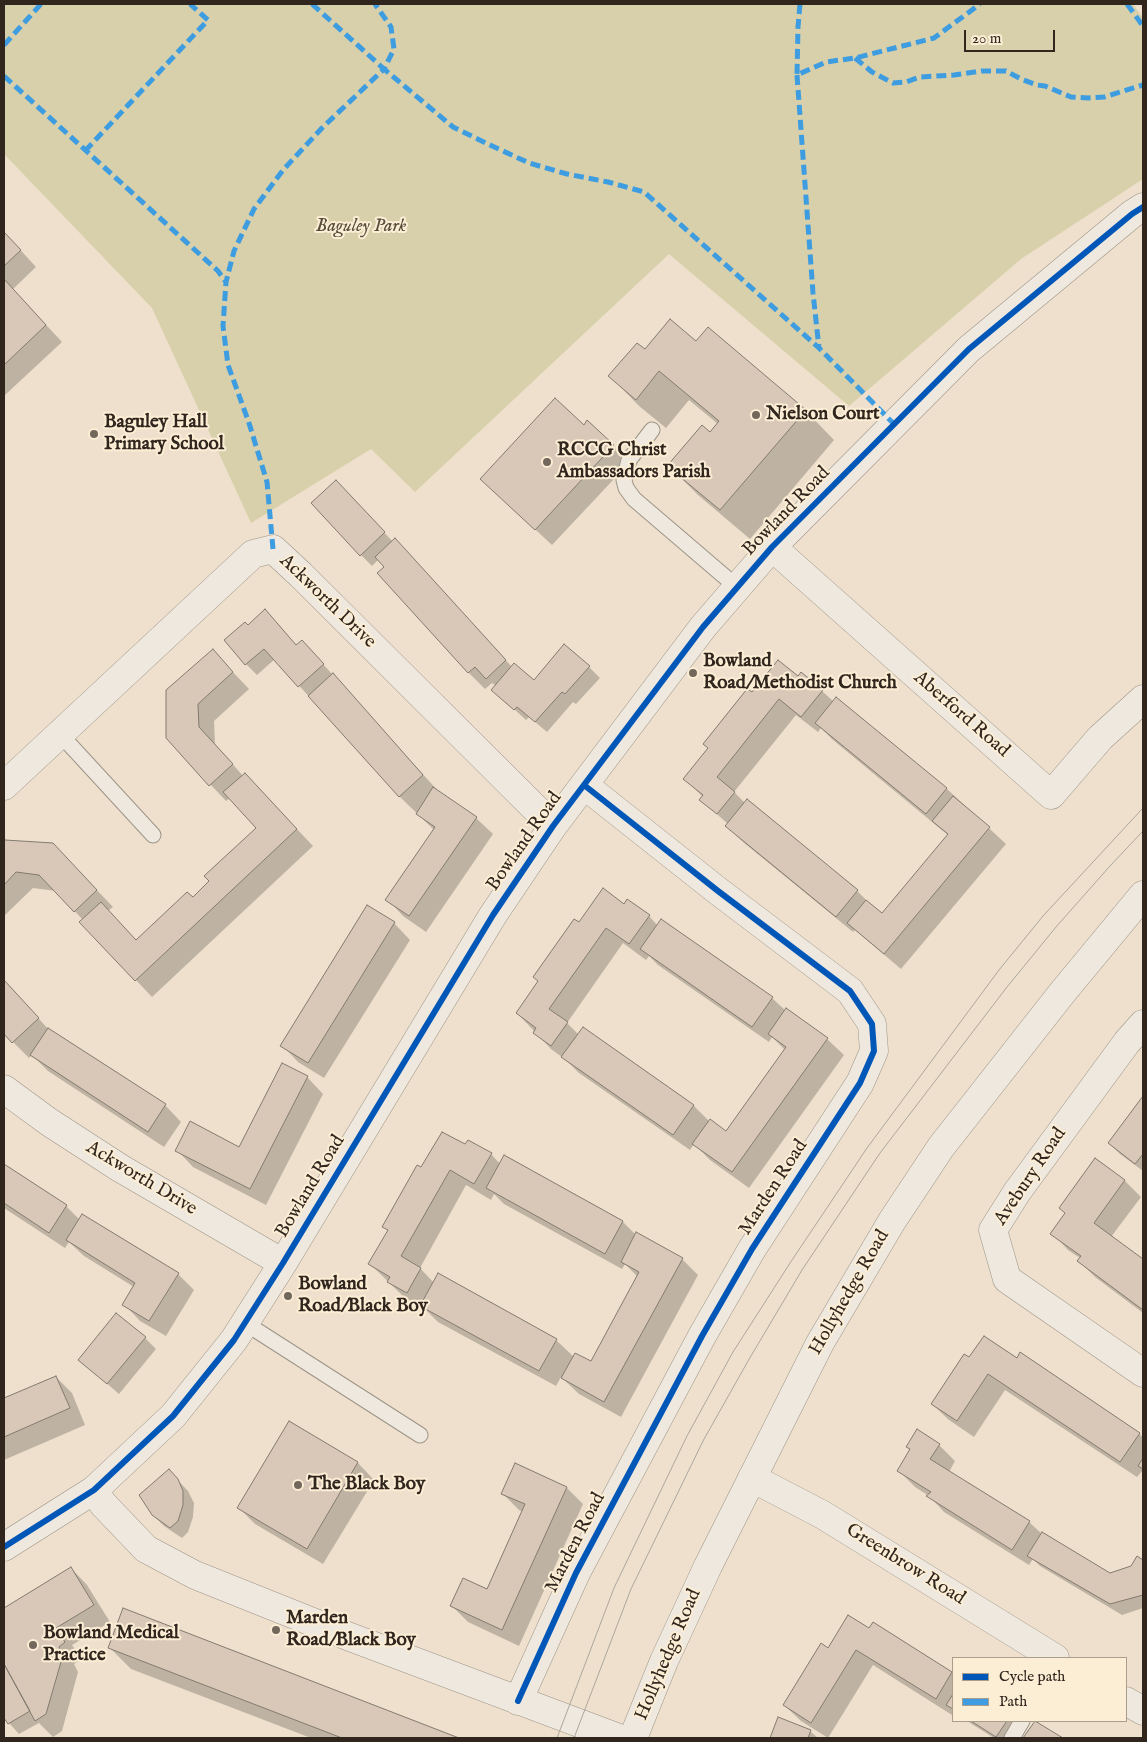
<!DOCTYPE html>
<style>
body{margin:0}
#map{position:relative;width:1147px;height:1742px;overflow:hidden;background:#eee0cc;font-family:"IM FELL English",serif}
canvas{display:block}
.frame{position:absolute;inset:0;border:5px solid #30261e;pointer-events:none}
.legend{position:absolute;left:952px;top:1657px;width:175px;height:65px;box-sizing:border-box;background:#fcedd5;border:1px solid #aa9d8c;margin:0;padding:6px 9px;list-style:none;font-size:15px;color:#30261e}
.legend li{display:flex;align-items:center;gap:10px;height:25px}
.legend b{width:25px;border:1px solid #aa9d8c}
.scale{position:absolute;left:964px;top:30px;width:91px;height:22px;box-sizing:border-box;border:2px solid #30261e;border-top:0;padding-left:6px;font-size:15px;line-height:18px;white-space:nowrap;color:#30261e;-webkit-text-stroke:4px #fcedd5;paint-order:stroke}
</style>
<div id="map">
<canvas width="1147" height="1742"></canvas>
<div class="frame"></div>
<ul class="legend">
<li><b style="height:6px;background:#0057b8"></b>Cycle path</li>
<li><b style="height:6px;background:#3e9ce0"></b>Path</li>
</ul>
<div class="scale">20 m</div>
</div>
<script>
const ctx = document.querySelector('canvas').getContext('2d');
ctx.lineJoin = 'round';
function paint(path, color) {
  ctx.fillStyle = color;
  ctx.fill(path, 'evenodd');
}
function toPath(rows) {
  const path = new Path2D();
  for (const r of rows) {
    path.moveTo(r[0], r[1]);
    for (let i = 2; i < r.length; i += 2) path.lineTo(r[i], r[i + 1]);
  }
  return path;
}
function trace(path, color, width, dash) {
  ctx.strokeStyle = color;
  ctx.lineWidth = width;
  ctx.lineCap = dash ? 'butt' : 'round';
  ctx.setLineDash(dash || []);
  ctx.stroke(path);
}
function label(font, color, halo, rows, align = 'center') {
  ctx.font = font + ' "IM FELL English",serif';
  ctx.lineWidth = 4;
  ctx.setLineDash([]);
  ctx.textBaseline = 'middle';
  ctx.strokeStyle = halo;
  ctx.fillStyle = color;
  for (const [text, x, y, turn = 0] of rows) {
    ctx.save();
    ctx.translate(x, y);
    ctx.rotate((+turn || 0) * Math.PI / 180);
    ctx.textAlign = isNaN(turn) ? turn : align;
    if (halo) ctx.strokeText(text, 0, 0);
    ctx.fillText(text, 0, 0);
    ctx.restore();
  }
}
paint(toPath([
 [4,4,1133,4,1143,18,1143,179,1021,259,849,406,669,254,415,492,371,449,251,523,152,308,4,154]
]), '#d7d0aa');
paint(toPath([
 [4,232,36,267,13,289,62,342,4,396],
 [696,343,805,410,834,440,750,539,698,495,669,466,710,433,718,424,689,400,666,428,639,406,610,376,645,351],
 [588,422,630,462,552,545,498,495],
 [347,492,393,542,411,556,512,667,534,682,589,667,600,678,576,704,573,702,547,732,529,717,526,720,493,690,496,686,492,683,485,689,469,673,379,573,386,567,379,559,372,566,361,555],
 [276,622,297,646,313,653,439,792,476,818,493,834,426,932,403,916,387,899,434,830,399,796,275,659,257,675,246,664,248,627],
 [212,650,249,689,214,721,215,744,243,776,261,791,313,846,152,997,81,922,83,920,56,891,33,888,4,916,4,843,6,842,69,861,113,907,108,911,137,941,193,899,211,881,258,828,230,798,226,801,167,738],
 [798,678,822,691,834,702,837,699,947,789,1006,844,901,969,855,930,853,932,743,842,727,826,728,824,701,800,703,797,685,779,752,694],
 [796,715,818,732,821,728,833,740,949,836,882,915,857,891,747,801,745,803,734,792],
 [624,905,649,916,658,926,772,998,786,1011,827,1039,844,1055,749,1188,710,1160,694,1144,690,1150,579,1073,566,1060,551,1049,517,1013,579,924],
 [623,943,646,960,649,956,658,965,769,1042,772,1037,785,1050,726,1132,709,1121,694,1106,579,1035,567,1023],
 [394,923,410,940,324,1078,298,1062,282,1045],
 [4,980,49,1030,165,1105,181,1122,164,1147,48,1071,32,1055,29,1058,13,1042,4,1032],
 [307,1077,323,1094,266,1205,193,1167,177,1150,239,1148],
 [1143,1098,1143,1171,1120,1154,1109,1143],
 [466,1146,491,1154,500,1164,504,1157,623,1222,636,1235,682,1259,698,1275,621,1417,579,1394,561,1377,556,1386,438,1322,424,1308,405,1298,370,1264,388,1231,383,1226,422,1169],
 [466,1185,491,1200,494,1194,504,1204,622,1269,625,1264,638,1277,591,1363,574,1357,556,1340,434,1283,420,1268],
 [1096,1160,1125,1181,1141,1197,1111,1237,1143,1261,1143,1313,1095,1277,1079,1261,1080,1258,1068,1250,1052,1233,1066,1214],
 [4,1165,66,1206,80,1220,178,1274,194,1290,166,1336,140,1321,124,1304,134,1287,84,1256,69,1242,65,1248,4,1208],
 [145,1338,156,1349,119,1394,80,1360],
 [970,1359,1017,1360,1139,1434,1143,1437,1143,1470,1137,1477,1005,1390,974,1437,949,1420,932,1404],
 [56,1377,72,1393,85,1425,4,1460,4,1400],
 [289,1423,358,1463,374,1480,323,1564,255,1524,239,1508],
 [939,1445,955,1461,949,1472,1029,1522,1042,1534,1110,1574,1132,1567,1138,1557,1143,1561,1143,1608,1122,1615,1040,1566,1033,1559,1029,1565,944,1512,929,1496,915,1487,898,1470],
 [169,1471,188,1491,194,1503,193,1517,188,1532,182,1538,164,1526,153,1515],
 [567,1488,583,1504,519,1646,468,1622,452,1606,487,1590,523,1512,519,1510,502,1493],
 [71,1568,87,1585,110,1622,72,1645,81,1659,74,1664,78,1672,62,1731,53,1737,39,1723,19,1734,9,1723,4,1715,4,1610],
 [124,1610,456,1738,311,1738,131,1669,109,1647],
 [874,1624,953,1674,953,1713,952,1715,873,1665,828,1738,801,1721,784,1705,828,1649,870,1630],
 [779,1719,810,1731,818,1738,772,1738],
 [967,1721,1025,1721,1013,1738,994,1738]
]), '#0003');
const building = toPath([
 [4,232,21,250,4,266,4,232],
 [4,279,46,325,4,365,4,279],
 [670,319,696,341,708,327,806,410,720,510,667,466,702,425,710,432,719,421,659,371,636,400,608,376,637,343,645,349,670,319],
 [555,398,584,425,587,420,614,445,535,530,480,479,555,398],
 [336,480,385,532,360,556,311,503,336,480],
 [395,538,506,660,486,679,475,667,468,673,377,573,384,567,375,557,395,538],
 [265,609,296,645,302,640,324,664,298,687,264,649,245,665,224,640,245,622,248,625,265,609],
 [564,644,590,666,565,694,562,692,535,722,517,707,514,710,491,690,514,663,534,680,564,644],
 [213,649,233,672,198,704,199,727,233,764,209,786,166,738,166,690,213,649],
 [778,660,798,676,801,672,823,690,801,717,779,699,717,777,735,792,717,814,699,800,703,795,683,779,708,748,703,744,747,689,752,692,778,660],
 [333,673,423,775,399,797,308,696,333,673],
 [836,697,947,788,926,814,815,723,836,697],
 [245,773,297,829,135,981,79,922,101,902,136,940,187,892,193,897,209,881,204,876,256,828,223,792,245,773],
 [433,787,477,817,409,916,385,900,435,827,416,814,433,787],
 [953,796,990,827,884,954,847,923,866,900,882,913,948,834,932,821,953,796],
 [747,799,858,890,836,917,725,826,747,799],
 [5,840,53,843,97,890,74,912,39,875,16,872,4,885,4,842,5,840],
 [603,888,624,904,627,899,650,915,629,944,606,928,549,1009,568,1022,551,1046,533,1033,536,1028,516,1013,538,981,533,977,574,919,579,922,603,888],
 [367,905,395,922,308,1063,280,1046,367,905],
 [661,919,773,997,752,1027,640,949,661,919],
 [4,980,39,1018,12,1043,4,1034,4,980],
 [786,1008,828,1038,732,1172,692,1144,710,1119,726,1131,786,1047,768,1034,786,1008],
 [583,1027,694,1105,673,1135,561,1057,583,1027],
 [48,1028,166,1104,148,1132,30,1055,48,1028],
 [282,1063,308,1076,250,1189,175,1151,190,1121,239,1147,282,1063],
 [1143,1096,1143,1154,1135,1164,1108,1143,1143,1096],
 [442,1132,465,1144,468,1140,492,1153,474,1184,450,1170,401,1256,421,1268,407,1293,387,1282,390,1277,368,1264,388,1230,382,1227,417,1165,421,1167,442,1132],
 [504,1155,623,1221,605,1254,486,1188,504,1155],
 [1095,1158,1125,1180,1094,1223,1143,1259,1143,1310,1077,1261,1081,1256,1050,1234,1065,1213,1059,1208,1095,1158],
 [4,1164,67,1205,49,1233,4,1203,4,1164],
 [82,1214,179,1273,149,1321,122,1305,135,1283,66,1240,82,1214],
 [636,1232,683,1258,604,1402,561,1378,575,1353,591,1361,639,1272,621,1262,636,1232],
 [438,1273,557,1339,539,1371,420,1306,438,1273],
 [116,1313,146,1337,107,1384,78,1360,116,1313],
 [984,1336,1017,1358,1020,1352,1140,1433,1120,1462,988,1374,957,1421,931,1404,964,1354,969,1357,984,1336],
 [56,1376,70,1408,4,1437,4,1398,56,1376],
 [289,1421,358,1462,307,1549,237,1508,289,1421],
 [917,1429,940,1444,930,1459,1030,1521,1012,1550,926,1496,931,1492,897,1471,910,1449,906,1447,917,1429],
 [1143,1458,1143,1469,1138,1466,1143,1458],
 [515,1463,567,1487,502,1630,450,1606,463,1578,487,1589,525,1504,501,1494,515,1463],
 [169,1469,178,1479,183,1491,183,1505,178,1521,170,1528,152,1515,139,1495,169,1469],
 [1042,1532,1110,1573,1131,1566,1137,1556,1143,1560,1143,1595,1110,1604,1027,1556,1042,1532],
 [71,1567,94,1605,56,1628,65,1642,59,1647,63,1655,46,1714,35,1721,4,1664,4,1608,71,1567],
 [123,1608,459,1738,342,1738,108,1648,123,1608],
 [848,1615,869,1628,873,1622,952,1672,936,1699,856,1650,811,1723,783,1705,821,1643,828,1648,848,1615],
 [4,1664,30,1711,8,1724,4,1718,4,1664],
 [953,1694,953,1709,946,1705,953,1694],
 [778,1717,811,1730,808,1738,770,1738,778,1717],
 [971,1721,1007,1721,996,1737,971,1721],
 [1035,1721,1063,1738,1023,1738,1035,1721]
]);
paint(building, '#d9c8b8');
trace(building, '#827a70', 1);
const service = toPath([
 [652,430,629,460,624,480,626,488,634,499,738,588],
 [60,734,153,835],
 [245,1323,420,1435],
 [1012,1738,1022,1721]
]);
const minor = toPath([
 [772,547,1051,795,1100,738,1143,699],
 [4,786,253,554,273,549,301,575,553,826],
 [1143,1024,1127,1042,1017,1192,993,1230,1007,1279,1143,1373],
 [4,1089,49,1122,120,1168,283,1263],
 [752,1478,823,1515,1055,1658],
 [94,1490,103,1504,146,1549,195,1575,350,1637,619,1738],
 [4,1547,94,1490,173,1416,234,1340,283,1263,493,915,553,826,703,627,772,547,969,349,1132,214,1143,207],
 [518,1701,576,1573,702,1336,752,1249,860,1083,874,1051,872,1024,850,991,718,891,584,785],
 [1126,1701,1143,1711]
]);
const tertiary = toPath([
 [633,1738,664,1661,708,1566,820,1343,892,1221,941,1147,1062,993,1143,895]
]);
trace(service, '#9d9487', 17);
trace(minor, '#9d9487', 29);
trace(tertiary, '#9d9487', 29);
trace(service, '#efe8df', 15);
trace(minor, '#efe8df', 28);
trace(tertiary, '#efe8df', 28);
trace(toPath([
 [557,1738,614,1588,687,1436,733,1352,792,1260,867,1148,999,970,1043,916,1143,808],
 [574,1738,631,1589,703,1441,748,1361,802,1270,880,1153,1007,987,1056,927,1110,866,1143,831]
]), '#aca69e', 1);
trace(toPath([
 [312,4,384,69,394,49,391,27,375,4],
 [800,4,798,27,797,75,826,62,855,58,934,38,980,4],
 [1127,4,1143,26],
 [4,45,41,4],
 [855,58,872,72,893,83,906,82,920,77,954,75,982,71,1006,71,1021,79,1037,85,1045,86,1071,97,1088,98,1104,97,1143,85],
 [797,75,813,293,819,348],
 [4,76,218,271,226,282],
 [85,151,208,20,190,4],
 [273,549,267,482,249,423,228,365,223,326,226,282,234,251,254,209,283,170,322,128,384,69,453,127,490,145,529,163,567,174,608,182,644,192,819,348,894,424]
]), '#3e9ce0', 5, [10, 5]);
trace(toPath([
 [4,1547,94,1490,173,1416,234,1340,283,1263,493,915,553,826,703,627,772,547,969,349,1132,214,1143,207],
 [518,1701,576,1573,702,1336,752,1249,860,1083,874,1051,872,1024,850,991,718,891,584,785]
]), '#0057b8', 6);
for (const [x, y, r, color] of [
 [756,415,5,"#72675b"],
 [94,434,5,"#72675b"],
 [547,462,5,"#72675b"],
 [693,673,5,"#72675b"],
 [288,1296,5,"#72675b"],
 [298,1485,5,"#72675b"],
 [276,1630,5,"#72675b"],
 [33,1645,5,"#72675b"]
]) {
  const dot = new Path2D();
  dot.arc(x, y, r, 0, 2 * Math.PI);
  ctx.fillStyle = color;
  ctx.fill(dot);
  trace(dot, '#fcedd5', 2);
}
label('italic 19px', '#554d3a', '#fcedd5', [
 ["Baguley Park",361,227]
]);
label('bold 19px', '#30261e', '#fcedd5', [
 ["Nielson Court",766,415],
 ["Baguley Hall",104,423],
 ["Primary School",104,445],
 ["RCCG Christ",557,451],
 ["Ambassadors Parish",557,473],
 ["Bowland",703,662],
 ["Road/Methodist Church",703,684],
 ["Bowland",298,1285],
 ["Road/Black Boy",298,1307],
 ["The Black Boy",308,1485],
 ["Marden",286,1619],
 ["Road/Black Boy",286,1641],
 ["Bowland Medical",43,1634],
 ["Practice",43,1656]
], 'left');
label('19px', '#30261e', '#fcedd5', [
 ["Bowland Road",787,512,-46],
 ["Ackworth Drive",327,602,44],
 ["Aberford Road",961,715,41],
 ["Bowland Road",525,842,-55],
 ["Avebury Road",1031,1177,-56],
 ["Ackworth Drive",141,1179,31],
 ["Bowland Road",311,1187,-59],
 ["Marden Road",774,1188,-57],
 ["Hollyhedge Road",850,1293,-60],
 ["Marden Road",576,1543,-63],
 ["Greenbrow Road",905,1565,32],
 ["Hollyhedge Road",669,1655,-67]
]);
</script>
